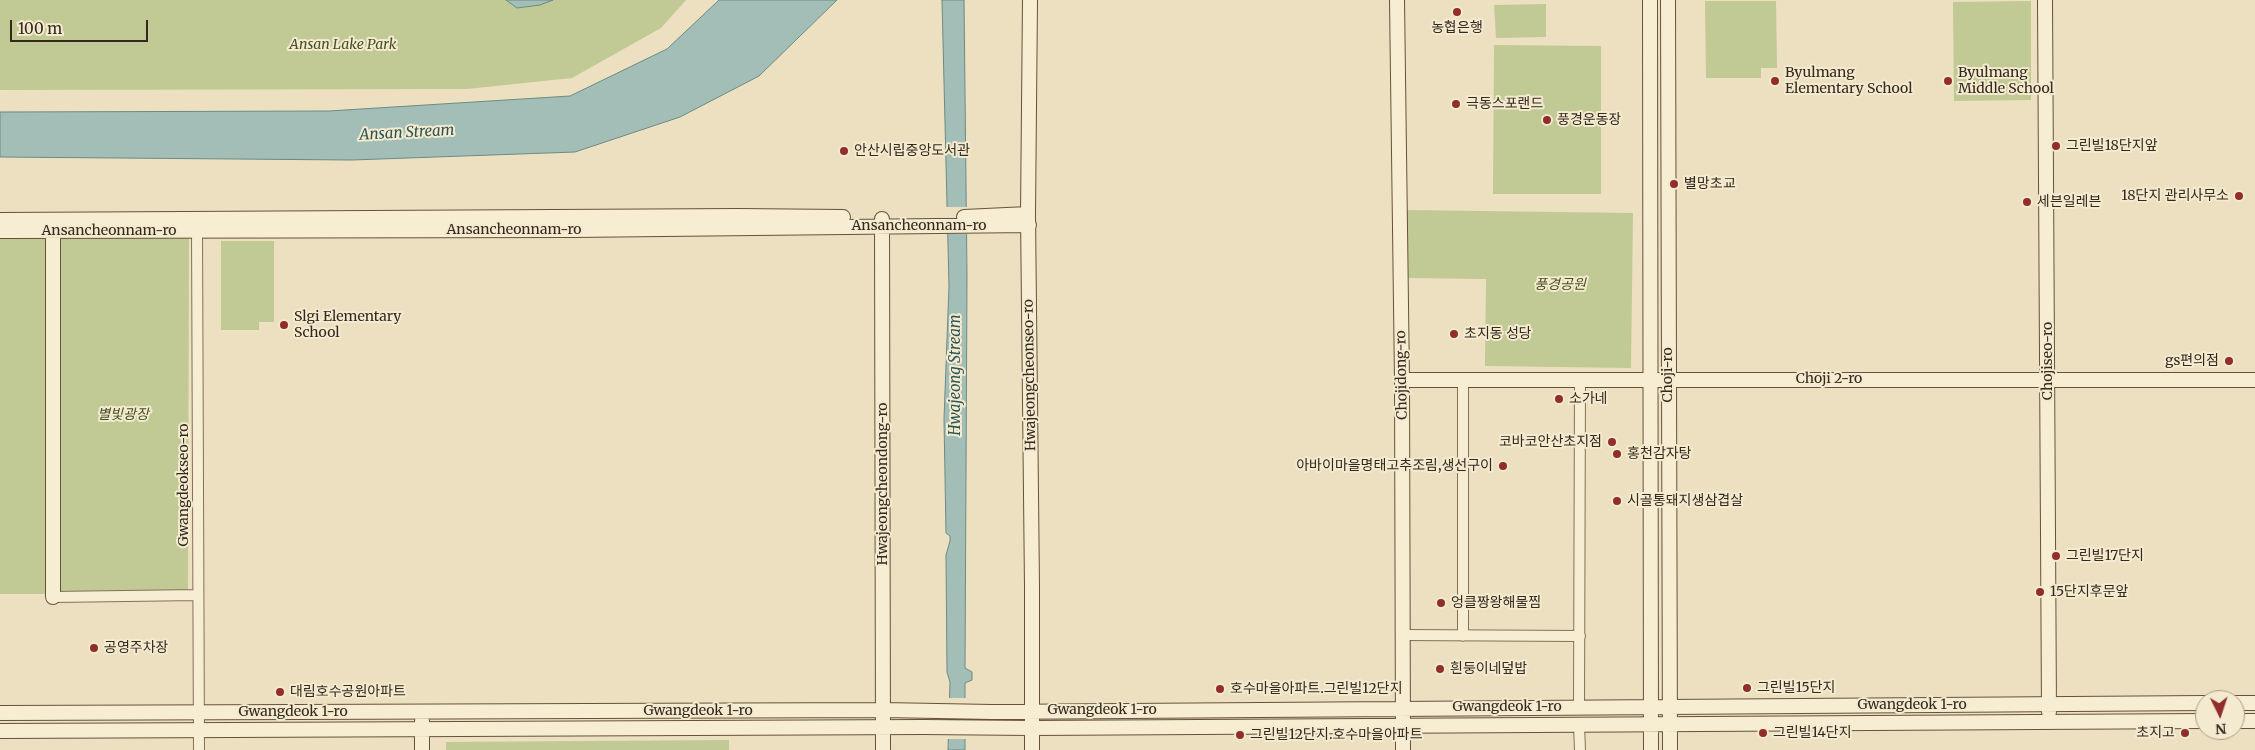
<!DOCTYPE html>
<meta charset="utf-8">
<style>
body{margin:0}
#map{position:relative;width:2255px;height:750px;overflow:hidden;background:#ece0c0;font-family:Merriweather,serif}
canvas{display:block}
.north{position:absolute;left:2195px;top:690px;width:50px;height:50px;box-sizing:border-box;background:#f4eacf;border:1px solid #a79d88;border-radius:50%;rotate:176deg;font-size:14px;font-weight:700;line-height:20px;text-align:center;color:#34291d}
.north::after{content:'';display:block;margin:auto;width:18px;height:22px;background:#912d2b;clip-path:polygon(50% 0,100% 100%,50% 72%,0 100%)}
.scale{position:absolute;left:10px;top:20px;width:138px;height:22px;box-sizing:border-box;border:2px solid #34291d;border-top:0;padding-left:6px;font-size:15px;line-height:18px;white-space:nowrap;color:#34291d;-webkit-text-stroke:4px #f4eacf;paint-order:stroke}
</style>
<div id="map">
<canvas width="2255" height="750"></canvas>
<div class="north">N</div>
<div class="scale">100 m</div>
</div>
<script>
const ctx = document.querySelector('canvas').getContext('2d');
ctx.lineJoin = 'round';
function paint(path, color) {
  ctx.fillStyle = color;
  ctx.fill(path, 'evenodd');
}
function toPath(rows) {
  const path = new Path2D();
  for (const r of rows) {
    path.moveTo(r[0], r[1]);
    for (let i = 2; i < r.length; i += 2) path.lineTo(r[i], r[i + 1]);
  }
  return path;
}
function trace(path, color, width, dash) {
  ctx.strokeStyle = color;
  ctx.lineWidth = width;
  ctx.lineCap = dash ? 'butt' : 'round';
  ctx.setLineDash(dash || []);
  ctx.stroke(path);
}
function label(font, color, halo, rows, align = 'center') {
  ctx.font = font + ' Merriweather,"Noto Sans KR",serif';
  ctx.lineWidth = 4;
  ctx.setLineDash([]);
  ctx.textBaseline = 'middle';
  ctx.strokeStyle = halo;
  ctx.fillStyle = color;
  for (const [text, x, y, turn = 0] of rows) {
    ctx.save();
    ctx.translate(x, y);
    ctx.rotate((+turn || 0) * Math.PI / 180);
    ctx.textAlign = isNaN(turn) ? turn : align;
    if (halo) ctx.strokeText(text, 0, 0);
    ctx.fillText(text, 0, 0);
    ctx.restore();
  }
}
paint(toPath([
 [0,0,686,0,661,28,572,78,467,89,0,90],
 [1705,1,1776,1,1777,68,1761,68,1761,78,1706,78],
 [2031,1,2031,100,1954,101,1953,2],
 [1546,4,1546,37,1496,38,1494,5],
 [1494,45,1601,46,1601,194,1493,194],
 [1407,210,1633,213,1631,368,1485,366,1486,279,1406,278],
 [0,237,45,237,46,594,0,594],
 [57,237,189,237,188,594,57,594],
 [221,241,274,241,274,322,259,322,259,330,221,330],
 [729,740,729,750,446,750,446,742]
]), '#c1c994');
const water = toPath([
 [506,0,553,0,540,5,517,8,506,0],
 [719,0,837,0,759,76,680,117,575,152,352,160,0,157,0,112,329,111,570,96,667,49,719,0],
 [942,0,964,0,967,277,965,668,972,672,972,680,965,683,965,750,948,750,950,682,947,672,946,555,950,541,950,536,946,533,944,419,949,286,942,0]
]);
paint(water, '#a3beb7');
trace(water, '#6a8b84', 1);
paint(toPath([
 [944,207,968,207,968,234,945,234],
 [947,698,967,698,967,739,946,739]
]), '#ece0c0');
const street = toPath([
 [197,225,199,750],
 [1463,380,1463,636],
 [53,597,198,595],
 [1403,635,1580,636],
 [1579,707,1580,379],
 [1579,725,1580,750]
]);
const secondary = toPath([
 [1030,0,1028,214,1032,587,1032,750],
 [1397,0,1402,380,1403,750],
 [1650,0,1651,750],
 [1668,0,1670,750],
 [2045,0,2049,712],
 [964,217,1028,214],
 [882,219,883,750],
 [0,220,738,216,843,217],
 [0,231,572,230,1029,225],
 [1402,380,2255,380],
 [53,597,53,231],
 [2235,703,2255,703],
 [0,713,883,710,992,712,2205,703],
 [2235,721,2255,721],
 [0,731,923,727,1032,728,2205,721],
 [422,750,422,721]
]);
trace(street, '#847159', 12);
trace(secondary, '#66523c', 16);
trace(street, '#f7edd2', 10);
trace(secondary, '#f7edd2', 14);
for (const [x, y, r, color] of [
 [1457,12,5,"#912d2b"],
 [1775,81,5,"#912d2b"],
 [1948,81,5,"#912d2b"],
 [1456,104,5,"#912d2b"],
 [1547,120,5,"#912d2b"],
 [2056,146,5,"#912d2b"],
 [844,151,5,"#912d2b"],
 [1674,184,5,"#912d2b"],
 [2239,196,5,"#912d2b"],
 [2027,202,5,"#912d2b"],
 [284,325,5,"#912d2b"],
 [1454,334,5,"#912d2b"],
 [2229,361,5,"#912d2b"],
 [1559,399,5,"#912d2b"],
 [1612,442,5,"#912d2b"],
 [1617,454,5,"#912d2b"],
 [1503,466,5,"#912d2b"],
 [1617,501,5,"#912d2b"],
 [2056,556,5,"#912d2b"],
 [2040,592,5,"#912d2b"],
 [1441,603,5,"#912d2b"],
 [94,648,5,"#912d2b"],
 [1440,669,5,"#912d2b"],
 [1747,688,5,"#912d2b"],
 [1220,689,5,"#912d2b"],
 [280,692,5,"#912d2b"],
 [1763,733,5,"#912d2b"],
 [2185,733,5,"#912d2b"],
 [1240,735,5,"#912d2b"]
]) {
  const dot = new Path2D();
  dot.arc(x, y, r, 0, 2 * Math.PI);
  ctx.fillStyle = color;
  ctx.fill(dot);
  trace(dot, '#f4eacf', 2);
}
label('14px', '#34291d', '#f4eacf', [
 ["농협은행",1457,28,"center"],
 ["Byulmang",1785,73],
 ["Elementary School",1785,89],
 ["Byulmang",1958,73],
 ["Middle School",1958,89],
 ["극동스포랜드",1466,104],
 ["풍경운동장",1557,120],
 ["그린빌18단지앞",2066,146],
 ["안산시립중앙도서관",854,151],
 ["별망초교",1684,184],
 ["18단지 관리사무소",2229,196,"right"],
 ["세븐일레븐",2037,202],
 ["Slgi Elementary",294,317],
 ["School",294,333],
 ["초지동 성당",1464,334],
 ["gs편의점",2219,361,"right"],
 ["소가네",1569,399],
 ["코바코안산초지점",1602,442,"right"],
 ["홍천감자탕",1627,454],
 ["아바이마을명태고추조림,생선구이",1493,466,"right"],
 ["시골통돼지생삼겹살",1627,501],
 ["그린빌17단지",2066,556],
 ["15단지후문앞",2050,592],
 ["엉클짱왕해물찜",1451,603],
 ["공영주차장",104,648],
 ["흰둥이네덮밥",1450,669],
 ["그린빌15단지",1757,688],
 ["호수마을아파트.그린빌12단지",1230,689],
 ["대림호수공원아파트",290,692],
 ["그린빌14단지",1773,733],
 ["초지고",2175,733,"right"],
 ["그린빌12단지.호수마을아파트",1250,735]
], 'left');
label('italic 14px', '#435024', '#f4eacf', [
 ["Ansan Lake Park",343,45],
 ["풍경공원",1560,285],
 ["별빛광장",123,415]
]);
label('14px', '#34291d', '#f4eacf', [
 ["Ansancheonnam-ro",919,226],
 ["Ansancheonnam-ro",514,230],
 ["Ansancheonnam-ro",109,231],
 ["Chojiseo-ro",2048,361,-90],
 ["Hwajeongcheonseo-ro",1030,375,-91],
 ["Chojidong-ro",1402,375,-91],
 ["Choji-ro",1668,375,-90],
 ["Choji 2-ro",1829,379],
 ["Hwajeongcheondong-ro",883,484,-90],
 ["Gwangdeokseo-ro",184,485,-90],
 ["Gwangdeok 1-ro",1912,705],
 ["Gwangdeok 1-ro",1507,707],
 ["Gwangdeok 1-ro",1102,710],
 ["Gwangdeok 1-ro",698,711],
 ["Gwangdeok 1-ro",293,712]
]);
label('italic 15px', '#2c5452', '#f4eacf', [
 ["Ansan Stream",407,133,-3],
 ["Hwajeong Stream",956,375,-90]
]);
</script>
